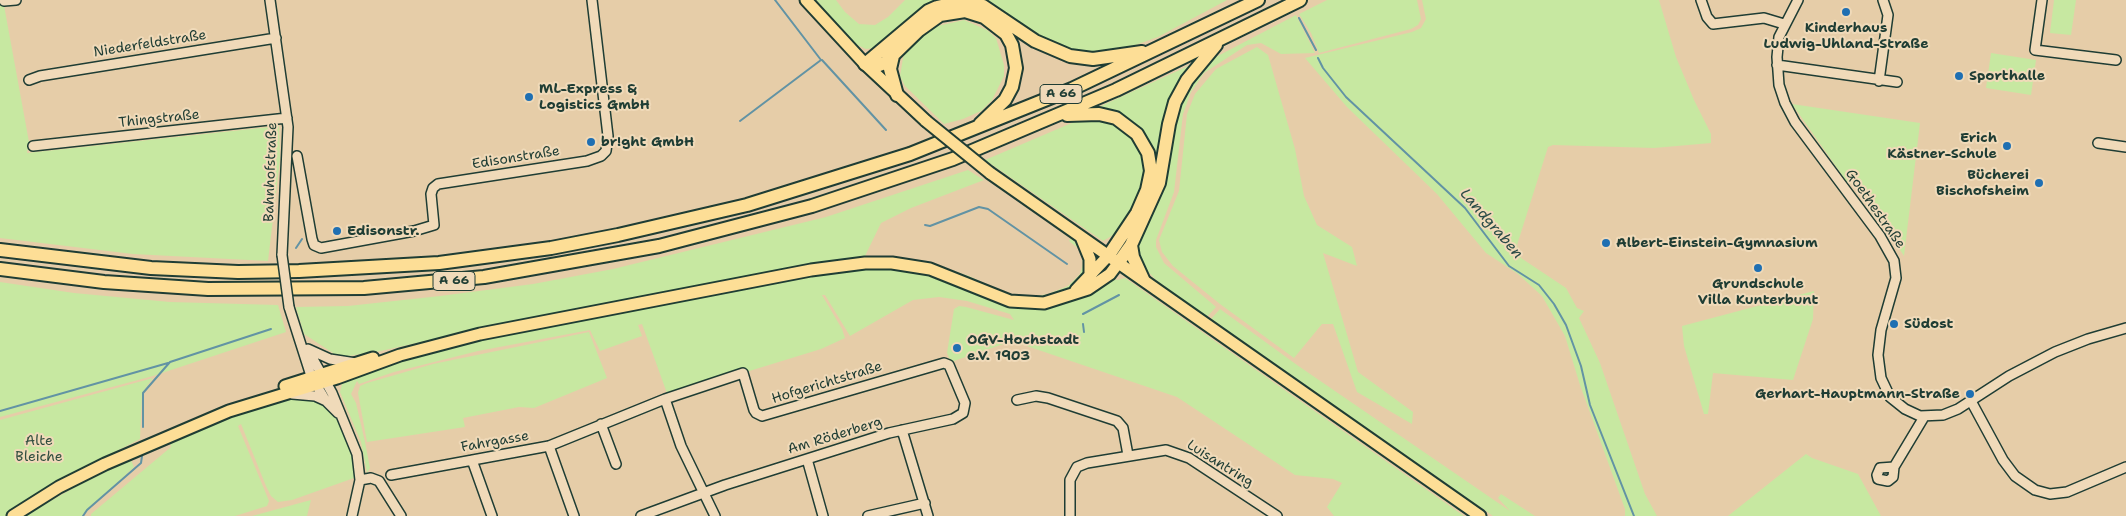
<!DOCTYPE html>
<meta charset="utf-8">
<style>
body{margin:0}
canvas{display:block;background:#e6cda8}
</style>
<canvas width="2126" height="516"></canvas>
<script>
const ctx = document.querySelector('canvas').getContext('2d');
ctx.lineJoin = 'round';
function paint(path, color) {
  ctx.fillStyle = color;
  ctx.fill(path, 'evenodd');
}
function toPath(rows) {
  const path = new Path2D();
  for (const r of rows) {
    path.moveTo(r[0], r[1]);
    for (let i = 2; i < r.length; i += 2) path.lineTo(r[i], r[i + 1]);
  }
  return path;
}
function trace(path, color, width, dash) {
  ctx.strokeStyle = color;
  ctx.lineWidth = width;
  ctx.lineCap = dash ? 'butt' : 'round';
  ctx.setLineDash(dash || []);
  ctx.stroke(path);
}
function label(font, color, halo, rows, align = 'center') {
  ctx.font = font + ' "Shantell Sans",sans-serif';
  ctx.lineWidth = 4;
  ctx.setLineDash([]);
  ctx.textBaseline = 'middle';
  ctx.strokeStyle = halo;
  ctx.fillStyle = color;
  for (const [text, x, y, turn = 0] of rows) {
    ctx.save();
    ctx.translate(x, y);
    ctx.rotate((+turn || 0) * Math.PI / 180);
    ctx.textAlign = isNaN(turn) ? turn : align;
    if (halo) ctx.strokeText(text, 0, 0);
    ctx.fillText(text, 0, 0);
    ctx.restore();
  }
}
paint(toPath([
 [0,0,3,0,29,142,27,153,279,126,280,159,268,261,133,254,0,238],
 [816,0,836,0,845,12,859,24,875,25,888,17,905,0,942,0,931,3,898,26,874,48,866,49,855,44],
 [979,0,1227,0,1158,37,1124,49,1097,53,1074,54,1040,40],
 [1327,0,1417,0,1421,19,1418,25,1411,29,1319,53,1311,33,1299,14],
 [1422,0,1659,0,1676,57,1694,100,1711,134,1711,143,1654,148,1553,145,1548,147,1517,245,1521,258,1566,288,1577,308,1584,311,1579,318,1600,363,1645,494,1657,516,1625,516,1625,509,1580,385,1565,336,1542,296,1518,274,1486,253,1437,194,1347,107,1305,58,1412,32,1421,28,1426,19],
 [2054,0,2076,0,2071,35,2050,33],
 [1296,15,1315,53,1281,54,1261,43,1247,45,1204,73,1191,92,1183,114,1174,192,1156,240,1156,247,1164,263,1216,307,1206,318,1155,279,1143,266,1137,255,1137,245,1184,90,1212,59],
 [964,20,987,30,996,38,1004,65,1004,76,992,100,981,111,963,119,944,124,905,86,900,76,903,58,907,49,933,27],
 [1257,47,1268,55,1295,149,1304,196,1317,225,1352,247,1357,266,1323,253,1358,372,1413,412,1412,424,1357,392,1333,324,1322,324,1294,358,1220,304,1173,266,1162,252,1159,240,1179,191,1187,114,1195,94,1216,69],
 [1991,53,2036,60,2031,95,1986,88],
 [1197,62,1189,70,1158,169,1138,129,1090,111],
 [1792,104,1920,123,1904,256,1888,231,1855,185,1847,182],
 [1092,119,1105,120,1125,128,1142,149,1147,169,1140,198,1120,231,1103,241,985,160,1074,122],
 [968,170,984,180,911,208,881,223,865,256,900,258,932,264,969,276,1005,293,1031,297,1048,294,1068,286,1080,274,1083,264,1082,257,1079,249,1069,241,1071,238,1084,252,1086,273,1072,288,1037,299,1018,299,902,260,458,334,376,352,341,357,333,356,333,353,304,334,296,307,348,306,440,296,533,284,613,269,826,217],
 [871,267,922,271,1024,307,1113,278,1117,280,1125,278,1464,516,1334,516,1327,507,1342,483,1333,479,1295,475,1177,397,1012,341,951,362,947,353,954,309,959,306,966,307,1014,320,1010,314,967,301,939,297,913,300,850,336,825,295,822,295,842,329,845,338,821,349,668,396,642,324,638,325,642,336,600,351,590,330,478,351,394,372,359,384,357,381,351,394,356,403,365,442,370,468,367,473,361,442,340,392,342,384,341,381,347,377,454,344,834,270],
 [0,282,74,293,170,302,278,305,286,332,153,376,0,417],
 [1814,291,1813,319,1793,380,1713,373,1708,414,1704,414,1684,346,1682,326],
 [1220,309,1297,365,1510,511,1498,498,1501,494,1535,516,1493,516,1211,319],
 [589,332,607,378,534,408,519,407,463,418,465,427,367,442,358,393,360,386,367,383,433,364],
 [153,378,142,393,140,439,59,481,7,516,0,516,0,420],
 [305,397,324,403,337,415,353,454,354,478,292,500,278,502,271,496,266,486,241,424,238,426,269,501,267,506,235,516,91,516,91,514,171,447,169,440,270,402],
 [1806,454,1812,458,1858,474,1881,516,1728,516],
 [131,460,134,467,82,516,24,516,84,482],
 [311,500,307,516,252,516]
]), '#c7e8a1');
trace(toPath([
 [1299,18,1316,50],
 [1318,58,1323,68,1346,97,1465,208,1509,266,1539,285,1554,304,1566,325,1581,366,1590,405,1634,516],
 [822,60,886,130],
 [740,121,821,60,775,0],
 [925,225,930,226,979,207,988,209,1067,264],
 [296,248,302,239],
 [1083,314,1119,295],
 [1083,324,1084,332],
 [0,411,168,363],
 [143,427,143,393,170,362,271,329],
 [83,516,87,510,141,463,142,456]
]), '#6293a4', 2);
const minor = toPath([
 [270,0,288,127,282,255],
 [1701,0,1707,17,1713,24,1764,18,1784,24],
 [1798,0,1779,37,1777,57,1779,85,1785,103,1795,122,1880,236,1894,261,1896,278,1881,330,1878,355,1881,378,1890,397,1905,409,1920,416,1943,415,1958,409,2009,376,2055,352,2088,339,2126,328],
 [2042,0,2035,50,2116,60],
 [4,1,16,0],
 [1777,65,1897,82],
 [29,80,40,76,276,38],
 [1879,81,1888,15,1883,0],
 [2098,143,2126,147],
 [33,146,287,118],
 [297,156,312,239,314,245,321,248,414,231,434,225,431,194,433,188,438,184,587,161,601,156,606,151,608,136,592,0],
 [289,307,311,376,326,401,338,413],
 [308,349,330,359,356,363],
 [308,350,332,393,357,454,360,480,352,516],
 [292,394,315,396,326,401],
 [665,399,681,446,715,516],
 [1017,400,1036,396,1048,398,1117,421,1123,428,1128,455],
 [1971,401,2003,460,2015,476,2035,490,2050,494,2067,492,2126,467],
 [601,424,616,464],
 [902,430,928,516],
 [549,446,574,516],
 [807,459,823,516],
 [472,460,492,516],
 [1894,467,1880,468,1877,475,1878,479,1888,481,1893,477,1894,467,1924,417],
 [391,475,549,446,665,399,743,373,754,410,756,413,762,416,944,363,949,365,965,403,963,413,953,419,889,433,725,485,641,516],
 [360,480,371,478,379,481,401,516],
 [868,516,925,503],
 [1070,516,1070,480,1077,467,1087,463,1166,450,1189,458,1277,516]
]);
const major = toPath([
 [806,0,865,64,926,121],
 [990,173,1480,516],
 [1081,237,1090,259,1090,277],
 [1076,290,1109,255],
 [285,386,373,358],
 [13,516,59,487,105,464,229,411,337,378,400,355,480,334,811,270,865,263,892,263,930,269,1010,301,1044,303,1088,289,1110,274,1119,262]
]);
const highway = toPath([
 [893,56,890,69,897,95],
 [865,64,928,11,937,7,956,3,983,6,1035,41,1070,56,1093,59,1142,52],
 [865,64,877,66,885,63,919,30,940,15,965,11,984,17,1006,34,1012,45,1016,68,1012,87,1005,100,980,124],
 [1067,115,1099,114,1116,118,1137,134,1148,153,1151,171,1147,190,1137,213,1109,255],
 [1131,245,1133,257,1143,279],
 [0,250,151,268,238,272,299,271,439,263,551,248,618,235,747,205,910,154,1072,89,1258,0],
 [1119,262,1131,245,1159,183,1169,124,1175,102,1187,80,1216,45],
 [0,269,104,282,208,289,364,288,484,277,659,246,812,206,953,159,1116,90,1300,0]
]);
trace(minor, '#1f3d34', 12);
trace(major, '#1f3d34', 15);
trace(highway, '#1f3d34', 16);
trace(minor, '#f0dab9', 9);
trace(major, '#fdde96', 11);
trace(highway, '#fdde96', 12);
const minorBridge = toPath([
 [282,255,289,307]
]);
const majorBridge = toPath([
 [926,121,990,173]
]);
trace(minorBridge, '#1f3d34', 12, []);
trace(majorBridge, '#1f3d34', 15, []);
trace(minorBridge, '#f0dab9', 9);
trace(majorBridge, '#fdde96', 11);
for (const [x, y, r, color] of [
 [1846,12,5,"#1f6fb2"],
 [1959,76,5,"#1f6fb2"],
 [529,97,5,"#1f6fb2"],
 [591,142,5,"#1f6fb2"],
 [2007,146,5,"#1f6fb2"],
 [2039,183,5,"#1f6fb2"],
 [337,231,5,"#1f6fb2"],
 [1606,243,5,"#1f6fb2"],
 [1758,268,5,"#1f6fb2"],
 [1894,324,5,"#1f6fb2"],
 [957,348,5,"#1f6fb2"],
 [1970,394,5,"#1f6fb2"]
]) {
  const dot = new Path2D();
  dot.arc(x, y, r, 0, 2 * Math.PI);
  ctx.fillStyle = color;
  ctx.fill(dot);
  trace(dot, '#f0dab9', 2);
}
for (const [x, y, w] of [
 [1061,94,42],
 [454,281,42]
]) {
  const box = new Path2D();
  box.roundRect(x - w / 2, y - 9.5, w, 19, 4);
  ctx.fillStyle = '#f0dab9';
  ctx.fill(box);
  trace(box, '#1f3d34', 1);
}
label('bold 12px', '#1f3d34', null, [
 ["A 66",1061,94],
 ["A 66",454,281]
]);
label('bold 14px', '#1f3d34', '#f0dab9', [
 ["Kinderhaus",1846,28,"center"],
 ["Ludwig-Uhland-Straße",1846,44,"center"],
 ["Sporthalle",1969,76],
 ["ML-Express &",539,89],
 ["Logistics GmbH",539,105],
 ["Erich",1997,138,"right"],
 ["Kästner-Schule",1997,154,"right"],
 ["br!ght GmbH",601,142],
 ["Bücherei",2029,175,"right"],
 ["Bischofsheim",2029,191,"right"],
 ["Edisonstr.",347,231],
 ["Albert-Einstein-Gymnasium",1616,243],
 ["Grundschule",1758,284,"center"],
 ["Villa Kunterbunt",1758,300,"center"],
 ["Südost",1904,324],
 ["OGV-Hochstadt",967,340],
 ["e.V. 1903",967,356],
 ["Gerhart-Hauptmann-Straße",1960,394,"right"]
], 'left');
label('14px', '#1f3d34', '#f0dab9', [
 ["Niederfeldstraße",150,44,-9],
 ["Thingstraße",159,119,-6],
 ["Edisonstraße",516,158,-9],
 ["Bahnhofstraße",271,172,-88],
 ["Goethestraße",1875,209,55],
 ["Hofgerichtstraße",827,383,-17],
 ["Am Röderberg",835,436,-17],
 ["Fahrgasse",495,442,-10],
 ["Luisantring",1220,464,32]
]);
label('14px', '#304e3f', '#f0dab9', [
 ["Alte",39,441],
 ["Bleiche",39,457]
]);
label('italic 15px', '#2a4b47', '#f0dab9', [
 ["Landgraben",1491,224,49]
]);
</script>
